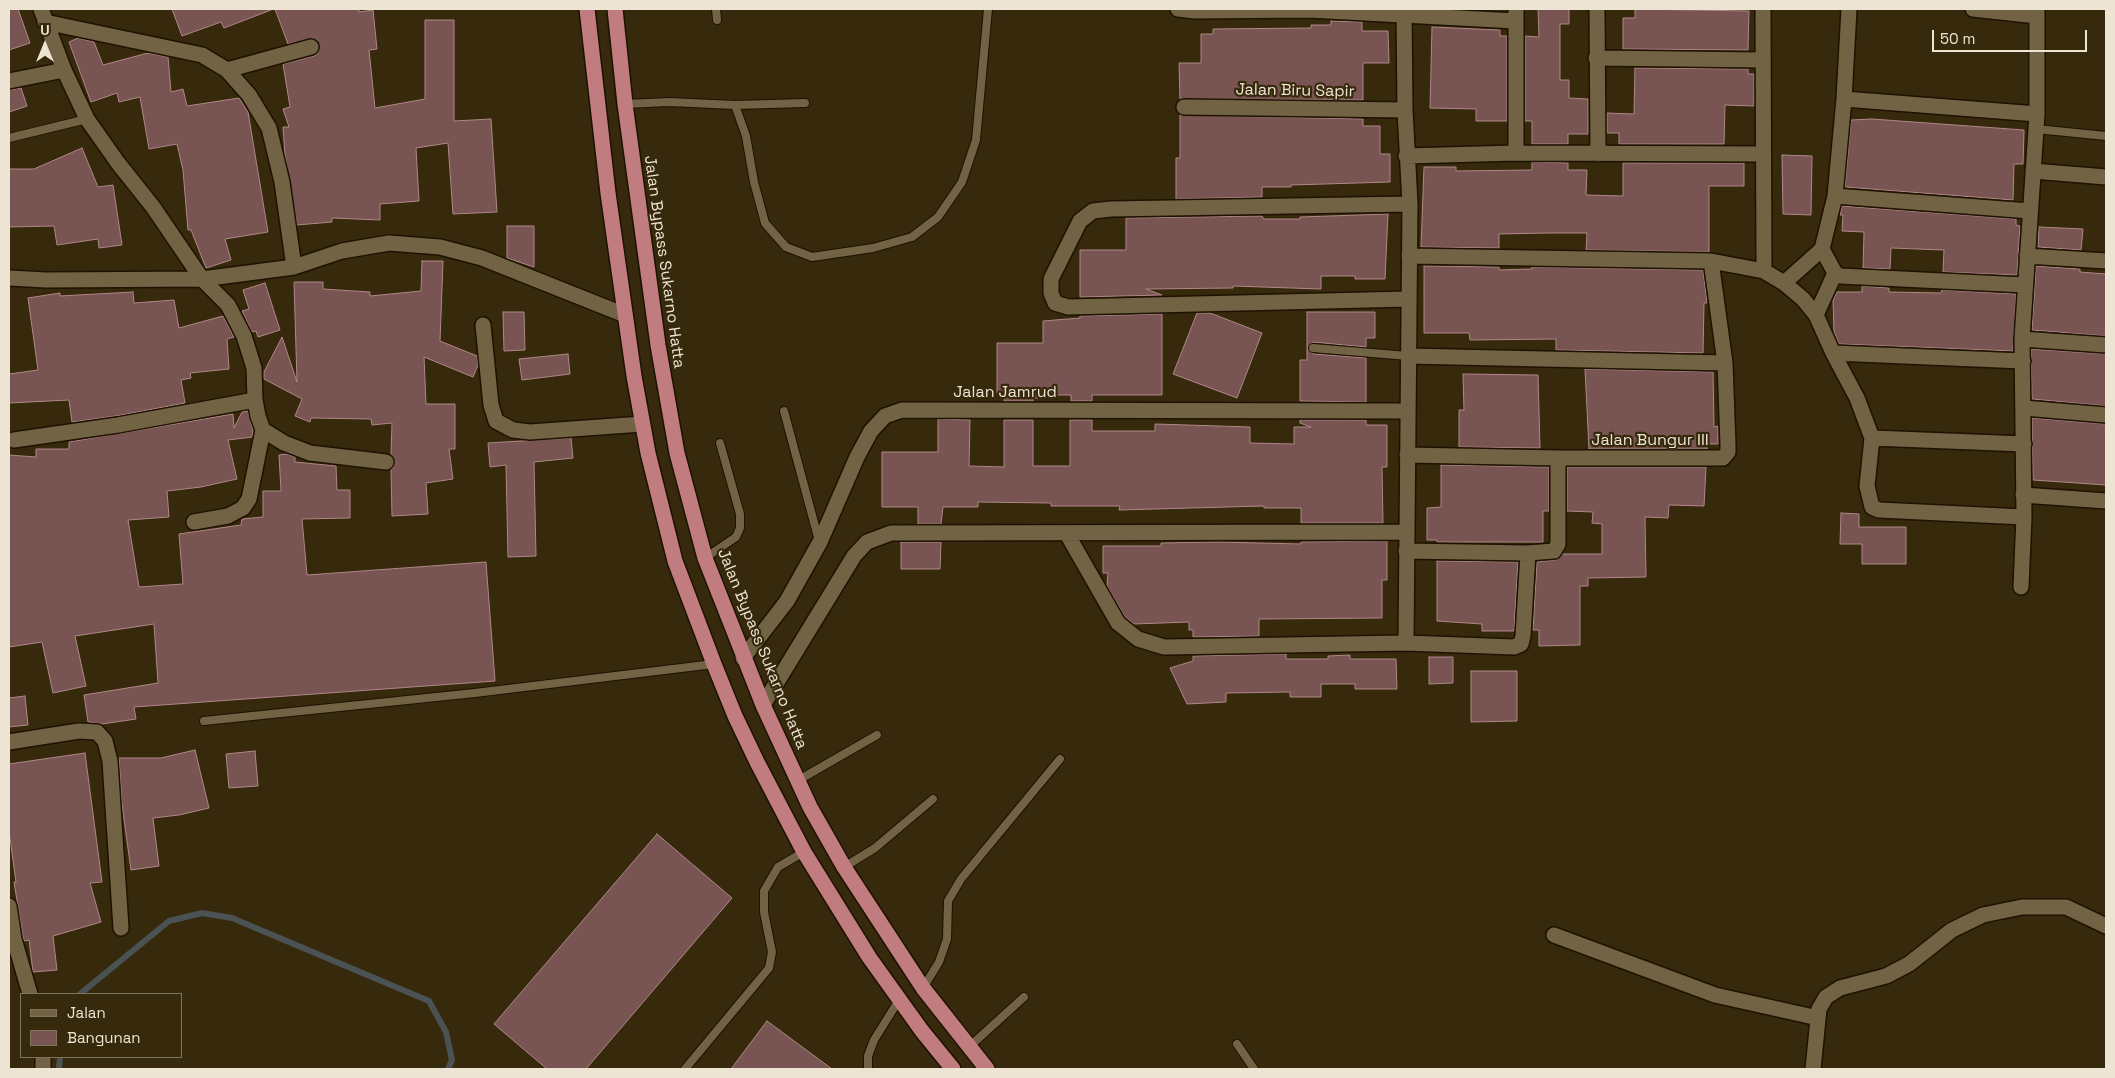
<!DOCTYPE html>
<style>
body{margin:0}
#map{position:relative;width:2115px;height:1078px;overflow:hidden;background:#37290c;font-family:"Space Grotesk",sans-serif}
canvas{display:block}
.frame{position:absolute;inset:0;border:10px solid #ede4d4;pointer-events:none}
.legend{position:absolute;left:20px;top:993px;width:162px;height:65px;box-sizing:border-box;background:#37290c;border:1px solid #80745c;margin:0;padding:6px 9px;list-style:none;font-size:15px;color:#ede4d4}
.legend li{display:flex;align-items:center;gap:10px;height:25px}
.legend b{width:25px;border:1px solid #80745c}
.north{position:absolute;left:20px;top:20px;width:50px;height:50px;-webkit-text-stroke:4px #37290c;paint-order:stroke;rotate:0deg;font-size:14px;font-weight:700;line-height:20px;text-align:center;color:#ede4d4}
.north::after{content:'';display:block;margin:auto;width:18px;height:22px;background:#ede4d4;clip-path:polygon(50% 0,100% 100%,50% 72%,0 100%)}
.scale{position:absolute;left:1932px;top:30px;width:155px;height:22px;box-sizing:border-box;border:2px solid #ede4d4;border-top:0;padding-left:6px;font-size:15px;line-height:18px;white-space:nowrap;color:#ede4d4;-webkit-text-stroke:4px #37290c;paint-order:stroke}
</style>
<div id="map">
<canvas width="2115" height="1078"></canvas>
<div class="frame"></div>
<ul class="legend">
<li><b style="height:6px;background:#726345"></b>Jalan</li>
<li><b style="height:14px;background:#785453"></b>Bangunan</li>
</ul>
<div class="north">U</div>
<div class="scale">50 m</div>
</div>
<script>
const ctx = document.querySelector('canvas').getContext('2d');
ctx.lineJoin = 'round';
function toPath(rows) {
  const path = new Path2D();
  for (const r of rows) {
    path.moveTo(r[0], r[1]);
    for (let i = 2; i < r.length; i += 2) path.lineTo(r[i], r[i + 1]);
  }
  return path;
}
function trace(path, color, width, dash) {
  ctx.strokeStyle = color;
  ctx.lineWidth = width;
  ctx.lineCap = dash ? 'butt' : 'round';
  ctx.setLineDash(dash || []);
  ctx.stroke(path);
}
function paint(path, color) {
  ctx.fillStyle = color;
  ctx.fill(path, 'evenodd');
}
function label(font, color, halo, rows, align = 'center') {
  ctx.font = font + ' "Space Grotesk",sans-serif';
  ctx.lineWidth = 4.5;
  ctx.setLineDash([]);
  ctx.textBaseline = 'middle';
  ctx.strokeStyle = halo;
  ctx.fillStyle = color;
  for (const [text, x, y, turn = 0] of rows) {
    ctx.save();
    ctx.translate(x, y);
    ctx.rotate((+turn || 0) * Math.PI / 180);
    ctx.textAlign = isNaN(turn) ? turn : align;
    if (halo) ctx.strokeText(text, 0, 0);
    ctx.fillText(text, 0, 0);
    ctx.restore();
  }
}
trace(toPath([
 [80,994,169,921,202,913,232,918,429,1001,446,1032,452,1060,448,1069],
 [59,1069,60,1057]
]), '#4b5253', 6);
const building = toPath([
 [9,9,18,9,30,43,9,50,9,9],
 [172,9,270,9,271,10,224,28,221,22,182,36,172,9],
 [275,9,359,9,359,12,373,10,377,49,369,50,375,108,425,99,425,20,454,20,454,121,491,119,497,212,453,214,448,143,416,148,419,201,380,204,380,220,332,218,332,222,297,225,285,155,283,127,289,127,283,109,290,107,283,64,314,56,318,53,320,45,313,38,288,44,275,9],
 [1538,9,1569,9,1569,24,1560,24,1560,80,1569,80,1569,98,1588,99,1588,134,1568,134,1568,144,1532,144,1532,121,1525,121,1525,36,1539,37,1538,9],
 [1635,9,1749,11,1748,50,1623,49,1623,18,1635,18,1635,9],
 [1331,21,1362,22,1362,31,1388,31,1389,63,1363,63,1363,100,1180,99,1179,63,1201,63,1201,34,1213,34,1213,29,1311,28,1311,25,1331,25,1331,21],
 [1432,27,1500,30,1500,36,1507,36,1507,121,1476,121,1476,109,1430,108,1432,27],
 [78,38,94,42,103,65,148,53,168,57,171,92,183,89,187,106,239,98,248,112,268,232,225,239,231,260,206,268,191,230,188,230,183,170,177,144,149,149,140,97,119,102,117,93,91,102,69,42,78,38],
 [1635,68,1748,69,1748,74,1754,74,1754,106,1725,105,1724,144,1619,144,1619,133,1607,133,1607,113,1634,114,1635,68],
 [21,88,27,106,9,112,9,90,21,88],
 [1180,115,1363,119,1363,126,1380,126,1380,154,1390,154,1390,182,1291,185,1291,187,1262,187,1262,197,1176,199,1176,158,1180,158,1180,115],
 [1872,119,2024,130,2023,164,2014,164,2013,200,1845,187,1851,120,1872,119],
 [82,148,98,187,113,185,122,245,99,248,98,239,57,245,54,226,9,227,9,169,34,169,82,148],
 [1782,155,1812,156,1811,215,1783,214,1782,155],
 [1532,162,1568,163,1568,170,1587,170,1586,195,1623,196,1623,163,1744,163,1744,186,1709,186,1709,252,1586,250,1587,233,1547,233,1499,234,1499,248,1421,247,1424,167,1456,167,1456,171,1532,170,1532,162],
 [1842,206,2016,219,2016,225,2020,226,2017,275,1943,272,1944,250,1891,248,1890,269,1863,268,1864,232,1842,231,1843,215,1840,215,1842,206],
 [1388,214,1385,279,1355,279,1355,276,1321,276,1321,289,1233,286,1233,288,1146,289,1162,295,1080,297,1080,250,1126,250,1126,218,1262,216,1264,219,1300,219,1300,217,1388,214],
 [507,226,534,226,534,267,507,258,507,226],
 [2039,227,2083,229,2081,250,2038,247,2039,227],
 [422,261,443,261,440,341,477,356,478,365,473,377,424,357,426,404,455,404,455,449,449,449,453,479,426,483,428,514,392,516,391,470,395,463,391,454,392,423,372,425,371,419,311,418,310,422,295,416,302,399,264,379,264,372,282,337,297,382,294,282,323,282,323,289,370,292,370,296,421,291,422,261],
 [1424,266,1499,267,1499,270,1532,269,1532,267,1703,270,1707,303,1704,303,1703,353,1556,350,1556,339,1470,340,1469,333,1424,333,1424,266],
 [2036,266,2080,269,2080,272,2106,274,2106,336,2032,330,2036,266],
 [265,283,280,330,258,337,256,331,252,332,242,311,249,309,243,290,265,283],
 [1862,286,1889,288,1889,292,1941,293,1942,290,2016,294,2013,351,1839,344,1834,332,1833,300,1837,292,1862,292,1862,286],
 [133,292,134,303,174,300,179,328,223,316,234,337,227,339,229,369,190,373,191,378,181,380,185,403,116,416,72,422,69,400,9,403,9,374,38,370,28,298,60,293,60,296,133,292],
 [503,312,524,312,525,350,504,351,503,312],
 [1307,312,1375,312,1375,338,1366,338,1366,347,1313,342,1308,347,1313,354,1366,358,1366,402,1300,401,1300,360,1307,360,1307,312],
 [1197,313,1210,313,1262,333,1237,398,1173,374,1197,313],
 [1162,314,1162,395,1092,395,1092,401,1071,401,1071,395,1038,395,1038,398,1033,398,1033,401,1004,401,1005,393,997,393,997,343,1043,343,1043,321,1080,318,1080,316,1162,314],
 [2031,349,2106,354,2106,406,2032,399,2031,349],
 [568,354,570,374,522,380,519,359,568,354],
 [1585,369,1713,372,1714,427,1718,426,1718,444,1707,444,1707,449,1589,449,1585,369],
 [1463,374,1538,375,1540,448,1459,447,1459,410,1464,410,1463,374],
 [248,411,253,431,252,437,228,440,237,479,201,487,167,491,169,517,128,520,139,587,183,584,179,534,241,525,242,519,263,517,263,491,281,491,279,455,287,454,295,457,295,462,336,466,337,490,350,490,350,518,302,519,307,575,486,562,495,681,134,707,136,719,102,724,88,722,84,695,158,683,154,624,75,636,86,686,53,693,42,642,9,647,9,455,36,457,36,449,69,449,69,442,233,414,234,428,242,412,248,411],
 [2032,418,2106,424,2106,485,2033,480,2032,418],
 [938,419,970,420,969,466,1004,467,1004,420,1033,420,1033,466,1070,466,1070,420,1092,420,1092,431,1155,431,1155,424,1250,427,1250,443,1294,444,1294,427,1311,427,1300,423,1300,420,1366,420,1366,425,1387,425,1387,467,1382,467,1383,523,1301,523,1301,508,1264,508,1264,506,1119,510,1120,506,1051,506,1051,503,978,502,978,507,943,507,941,524,918,524,918,507,882,507,882,452,938,452,938,419],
 [571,438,573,458,534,462,536,556,508,557,506,465,490,467,488,443,571,438],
 [1441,465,1549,467,1549,511,1543,511,1543,542,1437,542,1437,540,1427,540,1427,508,1441,507,1441,465],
 [1567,467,1706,467,1704,506,1669,505,1668,518,1645,517,1646,577,1588,578,1588,586,1580,586,1580,645,1539,646,1539,630,1533,630,1537,562,1555,560,1563,554,1602,554,1602,524,1592,523,1593,512,1567,511,1567,467],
 [1841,513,1859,514,1859,527,1906,527,1906,564,1862,564,1862,544,1840,544,1841,513],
 [1387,541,1387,580,1382,580,1382,618,1259,619,1259,636,1193,637,1193,630,1189,630,1189,622,1134,624,1125,617,1107,586,1108,573,1103,573,1103,546,1161,546,1161,543,1218,542,1301,544,1301,542,1387,541],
 [901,542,941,542,940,569,901,569,901,542],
 [1437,561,1518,562,1514,631,1482,631,1482,624,1437,621,1437,561],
 [1286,654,1286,659,1328,659,1328,656,1350,655,1350,659,1396,659,1397,689,1355,689,1355,684,1321,684,1321,697,1290,697,1290,692,1226,693,1226,702,1187,704,1170,668,1193,661,1193,656,1286,654],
 [1429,657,1453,657,1453,683,1429,684,1429,657],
 [1471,671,1517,671,1517,721,1471,722,1471,671],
 [25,696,28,725,9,727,9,698,25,696],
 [195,750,209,808,179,815,153,818,159,866,131,870,122,805,119,758,161,758,195,750],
 [255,751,258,786,229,788,226,754,255,751],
 [85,753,102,882,90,883,101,922,53,936,57,970,33,972,29,940,24,941,23,937,14,882,16,882,9,831,9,764,85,753],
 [657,834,732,898,586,1069,547,1069,494,1024,657,834],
 [767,1021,832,1069,731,1069,767,1021]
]);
paint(building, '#785453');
trace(building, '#af8887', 1);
const service = toPath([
 [716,9,717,20],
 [625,104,669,102,735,105,746,136,754,182,765,223,786,247,812,257,873,248,912,237,938,217,962,182,976,140,988,9],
 [735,105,805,103],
 [2036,129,2106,136],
 [9,138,87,119],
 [1313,348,1408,356],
 [784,411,819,541],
 [705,558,736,537,740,528,740,514,720,443],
 [204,721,475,693,714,664],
 [797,781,877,735],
 [844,867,875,848,933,799],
 [923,988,939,962,947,939,948,901,961,879,1060,759],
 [1237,1044,1254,1069],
 [969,1047,1024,997],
 [685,1069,769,968,772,952,764,912,764,891,778,867,804,852],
 [868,1069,868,1056,874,1040,899,1000]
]);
const minor = toPath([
 [41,9,64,70,87,119,118,163,153,207,202,279,228,305,244,336,254,368,255,400,258,416,263,430,284,443,310,453,386,462],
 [1178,9,1195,11,1309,10,1516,21],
 [1404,9,1405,110,1410,204,1406,643],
 [1516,9,1516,153],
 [1597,9,1598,154],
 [1763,9,1764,271],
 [1973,9,2037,16],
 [45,22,202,55,227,70,249,95,269,128,282,182,294,267],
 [1596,58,1763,60],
 [227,70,311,47],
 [9,81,64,70],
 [1844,99,2037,114],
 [1184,107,1405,110],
 [1406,156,1516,153,1763,154],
 [2033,171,2106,177],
 [1835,196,2030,211],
 [1822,249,1835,273,1840,276,2025,285],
 [1409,256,1711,261,1764,271,1784,283,1803,299,1816,315,1833,353,2023,361],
 [2027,256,2106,261],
 [9,278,46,280,202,279,294,267,342,251,389,243,440,247,482,258,625,315],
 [1784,283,1822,249,1835,196,1844,99,1849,9],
 [1409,299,1068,307,1055,303,1051,293,1051,279,1080,221,1093,211,1111,209,1410,204],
 [1816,315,1835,273],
 [483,325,491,405,496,421,513,430,530,432,642,424],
 [2022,339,2106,345],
 [1833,353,1857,398,1872,438,1867,486,1872,507,1879,510,2024,517],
 [1408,356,1725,363],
 [2024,408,2106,415],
 [1872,438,2024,444],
 [14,440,118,425,255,400],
 [1407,455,1558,458,1723,458,1728,452,1728,445,1725,363,1711,261],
 [2023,495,2106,501],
 [194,522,228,516,243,508,249,499,263,430],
 [1067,534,1118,623,1138,639,1164,647,1406,643,1514,647,1521,644,1523,636,1528,553],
 [1406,551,1528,553,1554,551,1558,544,1558,458],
 [2021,587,2024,517,2022,339,2037,114,2037,9],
 [743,658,787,601,820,542,857,457,871,431,885,416,902,410,1408,411],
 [763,705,854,556,867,542,891,533,1406,532],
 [9,742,79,731,97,732,105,741,110,761,121,928],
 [9,906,14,939,30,994],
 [1554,935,1715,995,1818,1018],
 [43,1069,43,1057],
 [1813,1069,1819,1009,1826,997,1840,988,1886,976,1909,964,1952,930,1983,915,2022,907,2066,907,2106,926]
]);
const trunk = toPath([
 [587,9,608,193,634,376,648,453,675,561,714,664,735,716,757,762,804,852,869,957,922,1031,953,1069],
 [615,9,625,104,658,345,677,453,705,558,763,705,810,807,844,867,923,988,987,1069]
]);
trace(service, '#1e1200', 10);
trace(minor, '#1e1200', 18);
trace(trunk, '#1e1200', 18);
trace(service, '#726345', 8);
trace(minor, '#726345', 15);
trace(trunk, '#c17c80', 15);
label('16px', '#ede4d4', '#37290c', [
 ["Jalan Biru Sapir",1295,91,1],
 ["Jalan Bypass Sukarno Hatta",664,262,82],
 ["Jalan Jamrud",1005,393],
 ["Jalan Bungur III",1650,441],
 ["Jalan Bypass Sukarno Hatta",762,649,68]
]);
</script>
